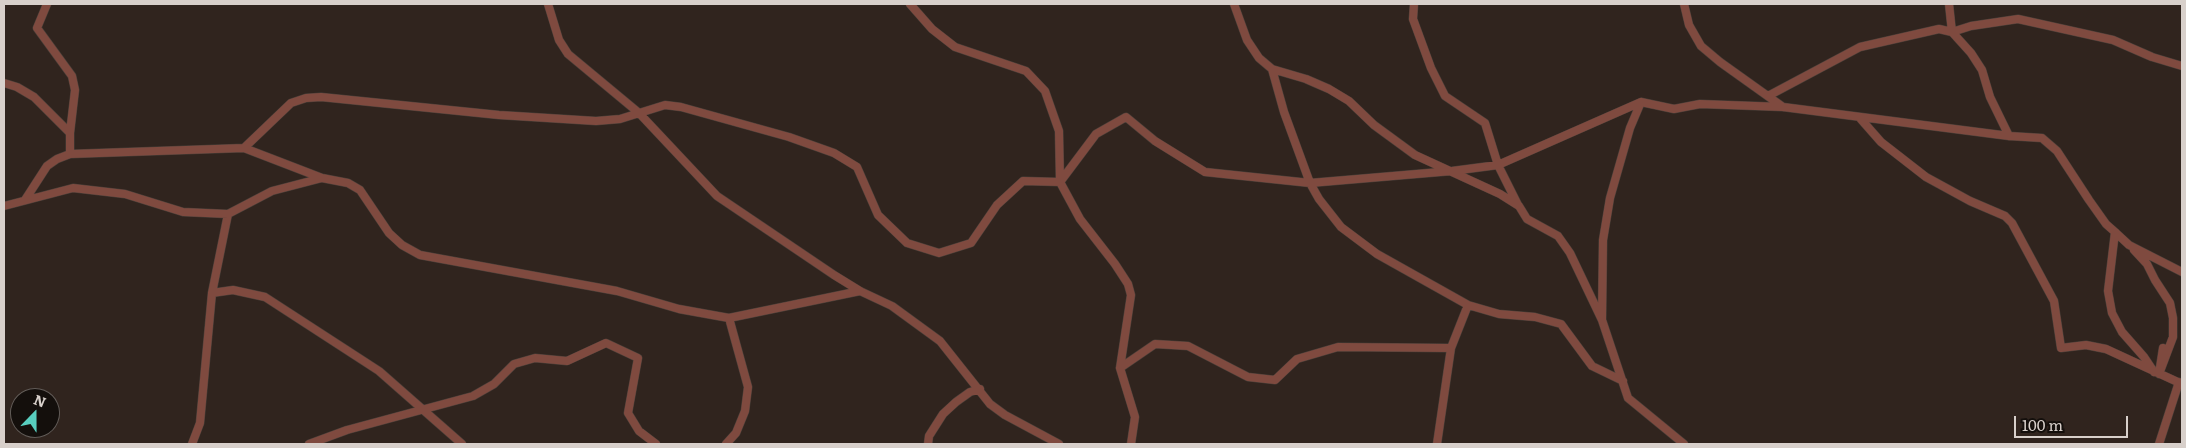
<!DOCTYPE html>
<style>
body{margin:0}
#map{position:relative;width:2186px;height:448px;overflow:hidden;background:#30241e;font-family:Literata,serif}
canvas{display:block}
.frame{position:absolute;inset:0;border:5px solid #d8d0cb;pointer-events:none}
.north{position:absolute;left:10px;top:388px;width:50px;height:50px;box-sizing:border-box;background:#140f0c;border:1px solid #625c58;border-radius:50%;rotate:22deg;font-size:14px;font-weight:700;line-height:20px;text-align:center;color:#d8d0cb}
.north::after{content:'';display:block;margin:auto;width:18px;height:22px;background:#58cebf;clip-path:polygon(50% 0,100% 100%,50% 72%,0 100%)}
.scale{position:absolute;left:2014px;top:416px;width:114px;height:22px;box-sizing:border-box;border:2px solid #d8d0cb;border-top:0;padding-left:6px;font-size:15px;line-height:18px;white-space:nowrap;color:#d8d0cb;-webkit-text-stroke:4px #140f0c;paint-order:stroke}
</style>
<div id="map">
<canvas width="2186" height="448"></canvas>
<div class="frame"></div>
<div class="north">N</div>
<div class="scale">100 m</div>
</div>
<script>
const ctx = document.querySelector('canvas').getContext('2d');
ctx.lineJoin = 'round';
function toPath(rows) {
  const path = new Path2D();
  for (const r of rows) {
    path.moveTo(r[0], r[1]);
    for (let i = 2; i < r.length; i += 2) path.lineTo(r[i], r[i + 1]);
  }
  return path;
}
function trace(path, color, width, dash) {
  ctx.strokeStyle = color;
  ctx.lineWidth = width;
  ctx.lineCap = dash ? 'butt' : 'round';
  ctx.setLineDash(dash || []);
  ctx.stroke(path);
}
const street = toPath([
 [47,4,37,28,72,76,75,90,70,133],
 [548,4,559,40,568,54,639,113,717,196,834,275,860,291,892,306,940,341,990,404,1005,415,1059,444],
 [910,4,932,29,955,47,1026,71,1045,91,1059,131,1060,182,1080,219,1115,264,1128,284,1131,295,1120,368,1135,417,1131,444],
 [1234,4,1247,40,1259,58,1272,69,1306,79,1329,89,1349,101,1374,125,1415,155,1500,194,1519,206,1527,219,1558,236,1570,253,1602,320,1628,398,1684,444],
 [1414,4,1413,19,1431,68,1445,96,1485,123,1498,165,1518,205],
 [1684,4,1689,25,1701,46,1720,62,1783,107],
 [1949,4,1952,32,1971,26,2018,19,2113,40,2152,57,2182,66],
 [1272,69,1284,112,1310,183,1319,199,1341,227,1377,254,1468,305,1499,314,1535,317,1561,324,1592,366,1623,381],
 [4,83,17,87,34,97,70,133,70,154],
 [1768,96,1860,47,1939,29,1952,32,1971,53,1982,70,1990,97,2009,136],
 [1859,117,1881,142,1926,177,1970,201,2005,216,2012,223,2054,301,2061,348,2086,345,2106,349,2182,384],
 [244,148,291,103,306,98,321,97,499,115,596,121,620,119,665,105,681,107,789,137,834,153,857,167,878,215,907,243,939,253,971,243,997,205,1023,181,1060,182],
 [1060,182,1096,134,1126,117,1155,141,1205,172,1310,183,1452,171,1498,165,1641,102],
 [25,200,47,166,57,159,70,154,244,148,322,178],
 [4,206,73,188,125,194,183,212,228,214,272,191,322,178,348,183,360,190,389,233,402,245,420,255,617,291,679,309,729,318,860,291],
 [2115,232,2108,291,2112,313,2122,332,2144,357,2154,372],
 [2134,250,2147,264,2155,280,2170,303,2173,318,2173,337,2159,374,2163,348],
 [212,293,233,290,265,297,379,371,462,444],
 [1602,320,1603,240,1610,198,1630,128,1641,102,1674,109,1700,104,1783,107,2009,136,2042,138,2057,151,2089,200,2106,224,2115,232,2129,245,2182,272],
 [1120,368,1155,344,1188,346,1248,377,1275,380,1297,359,1338,347,1451,348,1468,305],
 [192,444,200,423,212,293,228,214],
 [309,444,347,430,473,396,494,384,514,364,535,358,567,361,606,343,638,358,628,413,639,431,656,444],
 [726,444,736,433,745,411,748,387,729,318],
 [928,444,929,436,943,414,956,402,970,392,980,389],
 [1437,444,1451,348],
 [2159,444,2179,382]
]);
trace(street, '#4b403a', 9);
trace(street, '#7f4a3f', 8);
</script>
